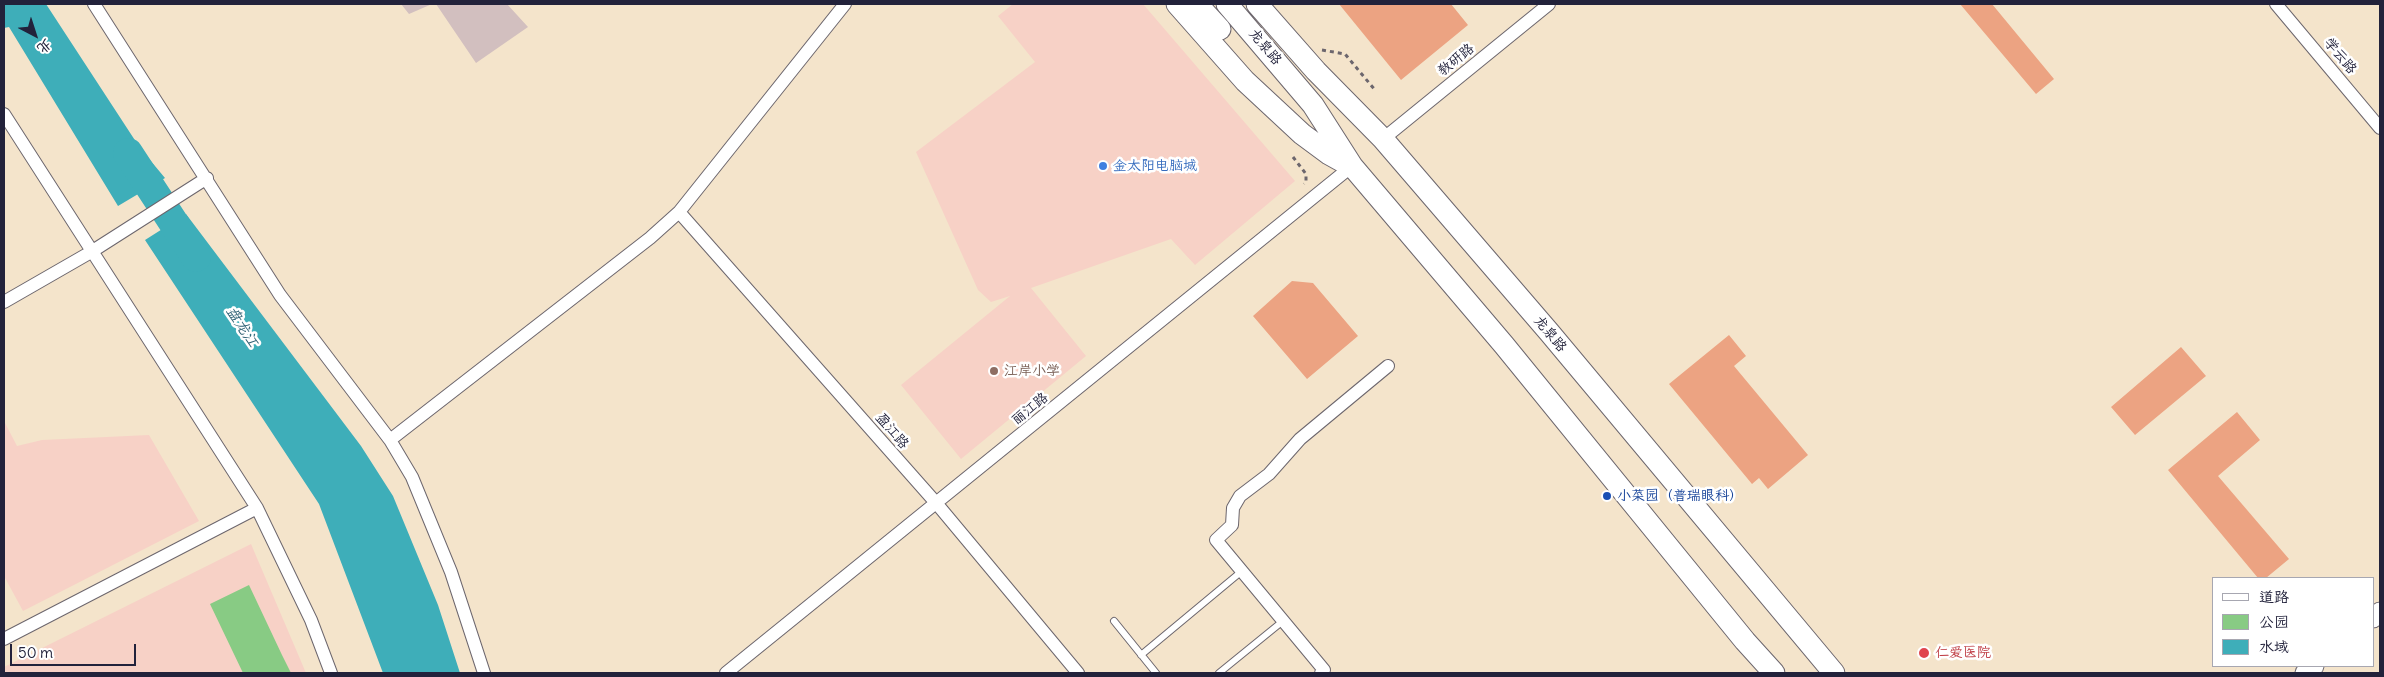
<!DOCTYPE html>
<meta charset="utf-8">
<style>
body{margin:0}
#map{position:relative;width:2384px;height:677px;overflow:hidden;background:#f4e4cb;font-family:Delius,"LXGW WenKai TC",sans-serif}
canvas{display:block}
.frame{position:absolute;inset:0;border:5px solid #22223b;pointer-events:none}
.legend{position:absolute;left:2212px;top:577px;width:162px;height:90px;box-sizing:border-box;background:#fff;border:1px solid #a7a7b1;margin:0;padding:6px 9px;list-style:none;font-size:15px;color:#22223b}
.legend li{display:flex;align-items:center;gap:10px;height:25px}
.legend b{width:25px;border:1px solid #a7a7b1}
.north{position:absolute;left:10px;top:10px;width:50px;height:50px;-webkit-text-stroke:4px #fff;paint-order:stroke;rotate:140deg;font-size:14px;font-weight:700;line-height:20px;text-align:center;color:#22223b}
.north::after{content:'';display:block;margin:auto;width:18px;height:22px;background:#22223b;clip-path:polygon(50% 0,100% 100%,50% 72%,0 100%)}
.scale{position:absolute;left:10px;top:644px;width:126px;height:22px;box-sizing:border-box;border:2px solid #22223b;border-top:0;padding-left:6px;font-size:15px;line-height:18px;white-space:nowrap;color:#22223b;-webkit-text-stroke:4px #fff;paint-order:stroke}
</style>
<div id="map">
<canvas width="2384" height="677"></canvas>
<div class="frame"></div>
<ul class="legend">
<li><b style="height:6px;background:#fff"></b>道路</li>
<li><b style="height:14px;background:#88cb84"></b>公园</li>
<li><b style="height:14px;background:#3eaeb9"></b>水域</li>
</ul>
<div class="north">北</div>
<div class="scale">50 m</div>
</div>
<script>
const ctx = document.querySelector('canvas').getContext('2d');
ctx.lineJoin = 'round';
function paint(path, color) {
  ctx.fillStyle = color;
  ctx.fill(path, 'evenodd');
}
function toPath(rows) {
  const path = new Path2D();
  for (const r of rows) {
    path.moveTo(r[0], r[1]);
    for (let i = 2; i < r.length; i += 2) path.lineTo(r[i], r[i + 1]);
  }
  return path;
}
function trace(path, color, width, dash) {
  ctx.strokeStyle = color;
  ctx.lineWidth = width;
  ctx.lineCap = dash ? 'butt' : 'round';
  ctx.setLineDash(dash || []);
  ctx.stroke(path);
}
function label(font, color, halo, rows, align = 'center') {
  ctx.font = font + ' Delius,"LXGW WenKai TC",sans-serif';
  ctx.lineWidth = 5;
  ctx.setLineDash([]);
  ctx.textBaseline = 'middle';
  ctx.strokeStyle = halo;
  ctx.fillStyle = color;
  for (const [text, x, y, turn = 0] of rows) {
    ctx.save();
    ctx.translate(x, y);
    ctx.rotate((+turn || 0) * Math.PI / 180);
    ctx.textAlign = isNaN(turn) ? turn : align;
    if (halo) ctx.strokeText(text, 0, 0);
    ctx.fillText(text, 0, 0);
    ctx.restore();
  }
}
paint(toPath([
 [1013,4,1143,4,1295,181,1195,265,1171,239,1031,288,1086,356,961,459,901,385,1010,296,991,302,978,290,916,152,1035,62,998,16],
 [4,421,17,446,42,440,149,435,199,521,23,611,4,576],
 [251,544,306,673,4,673,4,667]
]), '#f7d1c6');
paint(toPath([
 [401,4,432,4,409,14],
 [436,4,507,4,528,27,476,63]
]), '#d2bfbf');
paint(toPath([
 [249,585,282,655,291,673,243,673,210,604]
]), '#88cb84');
paint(toPath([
 [4,4,46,4,140,148,165,178,118,206,9,27,4,28],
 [186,214,361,446,393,496,438,605,460,673,383,673,319,504,145,240]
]), '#3eaeb9');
trace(toPath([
 [128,153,196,257]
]), '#3eaeb9', 30);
paint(toPath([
 [1339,4,1451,4,1468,25,1401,80],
 [1960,4,1992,4,2054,79,2036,94],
 [1292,281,1313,283,1358,336,1307,379,1253,316],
 [1729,335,1746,356,1734,366,1808,455,1768,489,1759,478,1752,484,1669,384],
 [2181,347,2206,376,2135,435,2111,407],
 [2237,412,2260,440,2218,476,2289,559,2266,578,2258,578,2168,470]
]), '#eca382');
const service = toPath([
 [1114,621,1156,673],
 [1141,655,1242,571],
 [1219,673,1283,621]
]);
const minor = toPath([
 [94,4,280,295,390,440,412,477,451,572,484,673],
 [2276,4,2380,128],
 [4,114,257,508,311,620,331,673],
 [1383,139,1549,4],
 [679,212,937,504,1078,673],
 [4,302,91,252,207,178],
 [390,440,650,238,679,212,845,4],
 [4,639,257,508],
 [726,673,1352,166],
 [1321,673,1324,670,1216,540,1232,525,1233,508,1240,496,1269,474,1300,439,1388,366]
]);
const secondary = toPath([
 [2373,618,2380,612],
 [2305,673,2314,666]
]);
const primary = toPath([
 [1177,4,1245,81,1302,134,1329,154,1347,164],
 [1197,4,1220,29],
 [1227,4,1313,105,1352,166,1504,345,1745,641,1774,673],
 [1257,4,1316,71,1383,139,1549,332,1834,673]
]);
trace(service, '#6c666d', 8);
trace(minor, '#6c666d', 14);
trace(secondary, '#6c666d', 21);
trace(primary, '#6c666d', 23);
trace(toPath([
 [1322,50,1345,54,1375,90],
 [1293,157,1306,174,1306,182,1304,184]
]), '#6c666d', 3, [4, 4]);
trace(service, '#fff', 6);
trace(minor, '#fff', 12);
trace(secondary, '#fff', 19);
trace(primary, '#fff', 21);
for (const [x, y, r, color] of [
 [1103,166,5,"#3f7fe0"],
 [994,371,5,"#8d6e63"],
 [1607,496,5,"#1a4fb4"],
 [1924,653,6,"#e0444e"]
]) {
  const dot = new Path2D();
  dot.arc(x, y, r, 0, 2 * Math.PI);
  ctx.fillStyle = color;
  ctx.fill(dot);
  trace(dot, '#fff', 2);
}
label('14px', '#22223b', '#fff', [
 ["龙泉路",1265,47,50],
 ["学云路",2340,56,50],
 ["教研路",1456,60,-39],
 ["龙泉路",1550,334,50],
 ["丽江路",1030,409,-39],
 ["盈江路",892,431,49]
]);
label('14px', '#366cbe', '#fff', [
 ["金太阳电脑城",1113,166]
], 'left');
label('14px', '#785e54', '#fff', [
 ["江岸小学",1004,371]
], 'left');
label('14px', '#164399', '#fff', [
 ["小菜园（普瑞眼科）",1617,496]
], 'left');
label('14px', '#be3a42', '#fff', [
 ["仁爱医院",1935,653]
], 'left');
label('italic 15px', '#2f6174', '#fff', [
 ["盘龙江",242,327,57]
]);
</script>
